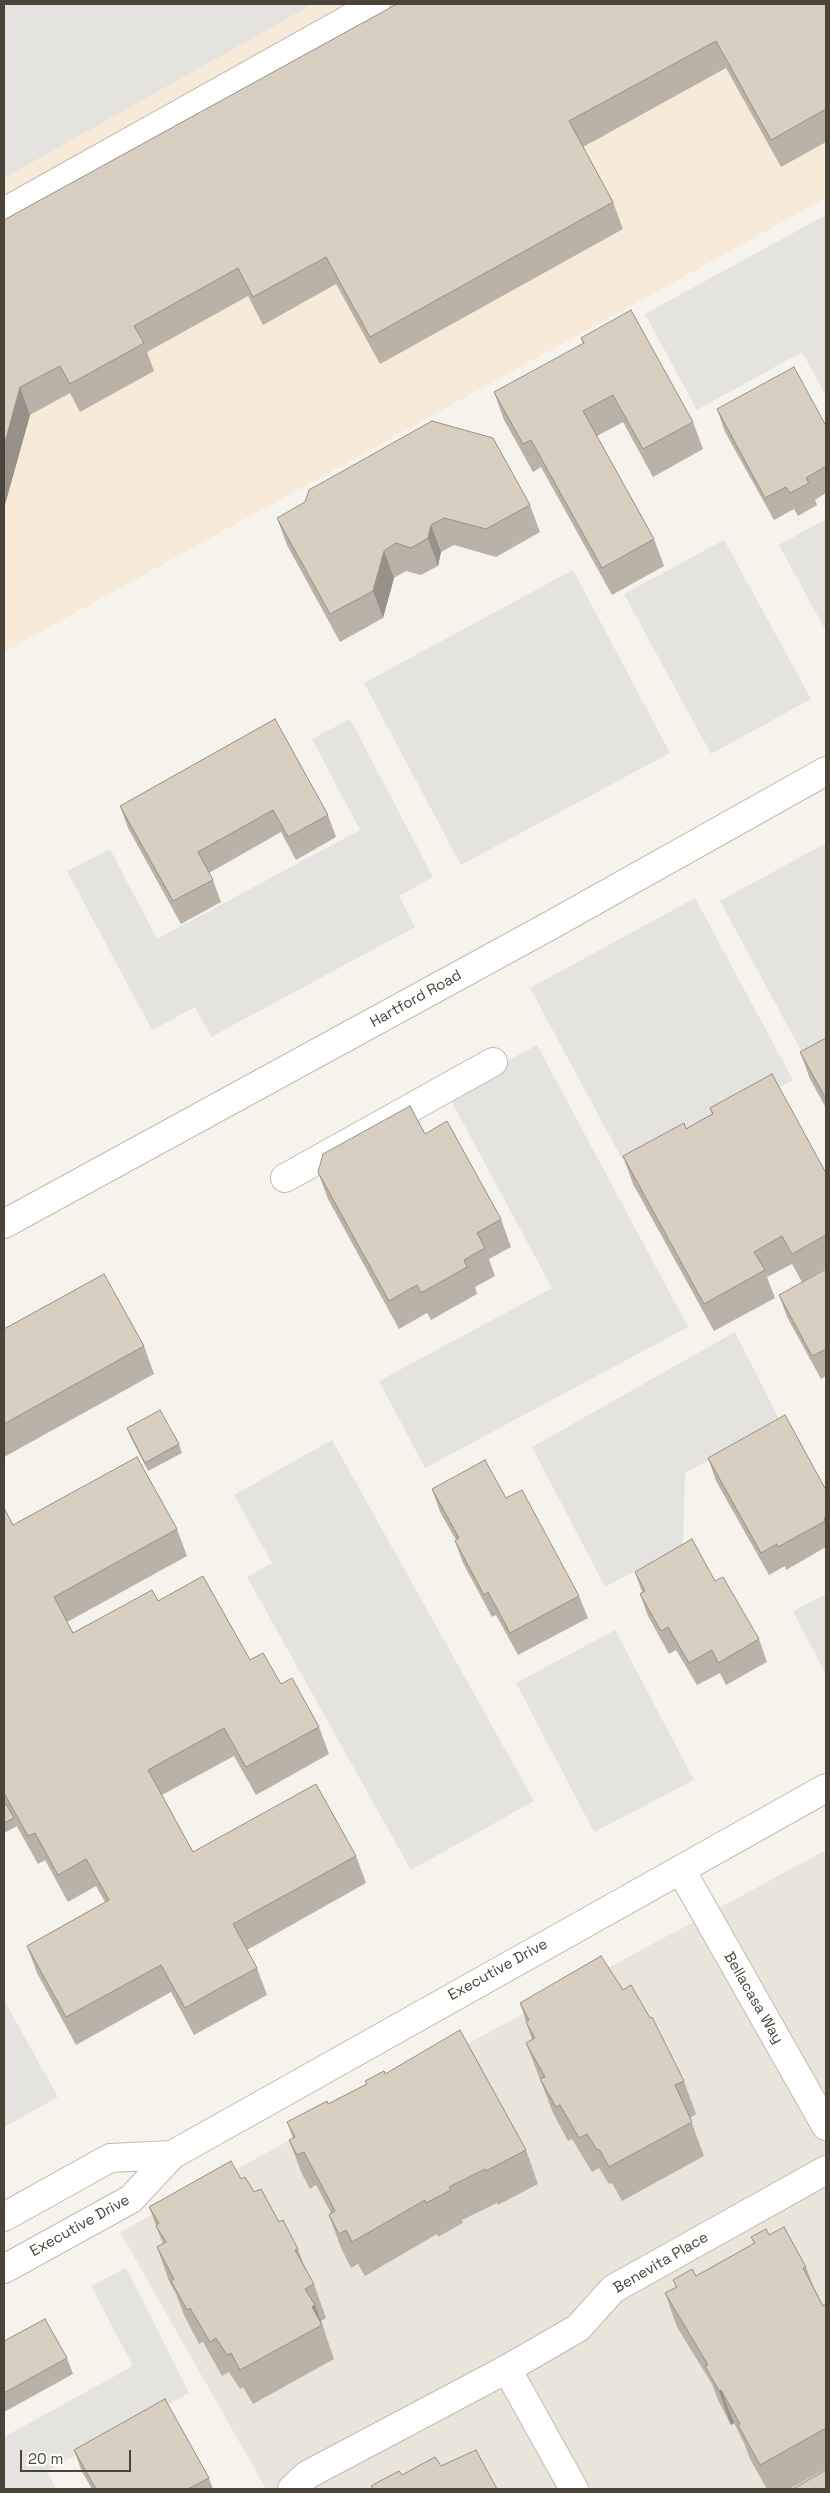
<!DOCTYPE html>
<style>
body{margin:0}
#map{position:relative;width:830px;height:2493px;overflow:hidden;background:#f6f3ec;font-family:"Space Grotesk",sans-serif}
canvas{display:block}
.frame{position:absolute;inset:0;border:5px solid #4b4439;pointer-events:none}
.scale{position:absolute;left:20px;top:2450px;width:111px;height:22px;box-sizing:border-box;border:2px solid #4b4439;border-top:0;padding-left:6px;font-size:15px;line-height:18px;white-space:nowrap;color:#4b4439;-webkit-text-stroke:4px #fff;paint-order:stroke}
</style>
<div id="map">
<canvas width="830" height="2493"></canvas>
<div class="frame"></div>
<div class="scale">20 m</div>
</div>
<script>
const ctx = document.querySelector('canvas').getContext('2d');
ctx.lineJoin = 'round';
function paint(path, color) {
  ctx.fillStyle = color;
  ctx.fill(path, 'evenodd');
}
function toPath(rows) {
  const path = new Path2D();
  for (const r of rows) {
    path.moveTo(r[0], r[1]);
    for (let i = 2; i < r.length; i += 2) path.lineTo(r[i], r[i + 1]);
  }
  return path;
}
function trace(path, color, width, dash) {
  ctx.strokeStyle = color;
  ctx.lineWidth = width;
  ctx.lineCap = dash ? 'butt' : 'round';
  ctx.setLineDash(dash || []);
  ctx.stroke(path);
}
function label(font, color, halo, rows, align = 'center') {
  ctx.font = font + ' "Space Grotesk",sans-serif';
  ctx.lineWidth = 5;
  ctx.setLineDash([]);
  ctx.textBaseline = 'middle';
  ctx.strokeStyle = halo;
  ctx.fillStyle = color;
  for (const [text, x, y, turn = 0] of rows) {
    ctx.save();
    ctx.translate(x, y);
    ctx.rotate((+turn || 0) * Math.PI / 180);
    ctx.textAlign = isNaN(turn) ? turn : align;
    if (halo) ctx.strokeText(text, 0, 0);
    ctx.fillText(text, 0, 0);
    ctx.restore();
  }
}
paint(toPath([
 [826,1850,826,2489,266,2489,120,2232]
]), '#eae5da');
paint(toPath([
 [4,4,826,4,826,198,4,652]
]), '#f7ead8');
paint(toPath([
 [4,4,313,4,4,178],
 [826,215,826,396,802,352,697,410,645,314],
 [826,519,826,631,779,545],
 [724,540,811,699,711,754,624,594],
 [573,570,670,753,461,865,364,683],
 [350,719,433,877,399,896,415,927,211,1037,195,1007,152,1030,67,871,110,849,157,939,360,830,312,739],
 [826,843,826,1046,805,1058,720,901],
 [695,898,793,1080,628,1170,530,988],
 [537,1045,688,1327,425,1468,379,1381,552,1288,447,1093],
 [735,1332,780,1421,685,1473,683,1546,605,1587,532,1447],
 [332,1440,534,1801,411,1870,247,1577,272,1563,234,1495],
 [826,1594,826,1675,793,1611],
 [615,1630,694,1780,594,1832,516,1683],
 [4,2000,58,2097,4,2127],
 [126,2268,189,2393,47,2471,56,2489,4,2489,4,2437,133,2366,91,2286]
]), '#e5e3e0');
const minor = toPath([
 [4,212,376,4],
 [285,1178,493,1062],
 [4,1224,553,924,826,771],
 [681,1870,826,2126],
 [4,2217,110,2158,172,2155],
 [4,2269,131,2199,172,2155,826,1788],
 [507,2369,574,2489],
 [292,2489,307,2475,507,2369,578,2328,613,2289,826,2170]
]);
trace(minor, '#c2bbae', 30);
trace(minor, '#fff', 28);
paint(toPath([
 [826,4,826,142,781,167,726,68,583,147,613,202,623,229,380,364,336,284,263,325,248,296,147,352,154,371,80,412,70,393,30,415,4,508,4,220],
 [581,338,693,422,703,449,653,477,623,422,597,436,654,539,664,566,612,595,541,467,533,472,504,420,494,392,583,344],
 [717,409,826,426,826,493,815,500,817,505,798,516,794,509,774,520,725,432],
 [530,505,540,532,496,557,454,545,441,552,438,566,421,575,406,571,394,578,383,618,340,642,287,545,277,518],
 [275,719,328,815,336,837,296,860,281,832,209,873,213,880,221,902,181,924,128,828,120,806],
 [826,1038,826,1108,810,1079,800,1052],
 [710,1108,826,1173,826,1268,802,1282,792,1264,767,1277,775,1298,714,1331,633,1184,623,1156,686,1129,712,1114],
 [425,1134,501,1219,511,1247,489,1259,495,1276,475,1287,477,1294,431,1320,427,1313,399,1329,328,1199,318,1172],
 [826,1269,826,1376,821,1379,787,1317,779,1295],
 [4,1329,144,1346,154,1374,4,1457],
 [127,1428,179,1444,182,1453,148,1471,130,1436],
 [708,1458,826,1490,826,1547,786,1570,785,1566,769,1575,716,1481],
 [432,1489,506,1498,579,1596,588,1618,518,1655,496,1615,492,1617,463,1563,455,1541,456,1540,440,1512],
 [4,1508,13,1525,177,1529,187,1556,67,1622,73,1633,158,1601,250,1660,281,1684,319,1727,329,1754,256,1795,234,1756,162,1795,193,1852,356,1856,366,1883,247,1950,257,1968,267,1995,194,2035,171,1992,76,2045,37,1973,27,1946,105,1902,96,1886,68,1902,45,1860,38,1864,16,1825,17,1826,4,1833],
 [635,1572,715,1581,759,1639,767,1662,726,1685,720,1673,697,1685,676,1650,669,1654,648,1616,640,1594,642,1592],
 [623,1990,684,2081,696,2114,690,2118,704,2156,622,2201,612,2183,609,2184,599,2168,592,2172,572,2139,568,2141,553,2113,526,2043,532,2040,520,2003],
 [385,2074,526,2150,538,2184,498,2205,497,2203,462,2220,463,2223,438,2237,437,2234,365,2276,358,2264,351,2268,341,2248,329,2215,331,2213,316,2185,310,2189,302,2174,289,2140,293,2138,287,2122,328,2104],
 [241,2179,279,2222,298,2249,306,2270,314,2284,326,2318,321,2321,334,2359,253,2404,243,2387,240,2389,229,2372,222,2376,203,2342,199,2344,184,2315,176,2294,169,2281,157,2247,163,2244,149,2207],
 [769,2235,806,2267,814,2288,823,2306,826,2304,826,2469,790,2489,767,2489,750,2459,744,2443,734,2423,731,2425,718,2400,712,2384,677,2327,665,2293,676,2287,673,2280,696,2276,754,2244,751,2237],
 [4,2341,67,2358,73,2374,4,2412],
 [74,2450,209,2478,213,2489,92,2489,82,2472]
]), '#bab2a6');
paint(toPath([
 [20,387,30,415,4,508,4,446],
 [431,525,441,552,438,566,428,538],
 [384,551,394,578,383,618,373,591],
 [315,2305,327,2338,322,2325,312,2307],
 [721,2390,734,2423,731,2425,719,2391]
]), '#979187');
const building = toPath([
 [397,4,826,4,826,109,771,140,716,41,569,121,613,202,370,337,326,257,253,297,238,268,134,326,144,343,70,384,60,366,20,387,4,446,4,220,397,4],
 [631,310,693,422,643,449,613,395,583,411,654,539,602,568,531,440,523,444,494,392,584,343,581,338,631,310],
 [794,367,826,426,826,466,806,478,809,483,790,493,786,487,765,498,717,409,794,367],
 [432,421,493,438,530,505,486,529,444,518,431,525,428,538,411,548,396,543,384,551,373,591,330,614,277,518,305,502,309,490,432,421],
 [275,719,328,815,288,837,273,810,198,852,213,880,173,901,120,806,275,719],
 [826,1038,826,1099,800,1052,826,1038],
 [772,1074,826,1173,826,1235,792,1254,782,1236,754,1252,765,1270,704,1304,623,1156,684,1123,686,1129,698,1122,713,1114,710,1108,772,1074],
 [410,1106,425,1134,447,1121,501,1219,477,1233,485,1248,464,1260,467,1267,421,1293,417,1285,389,1301,318,1172,323,1154,410,1106],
 [826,1269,826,1349,812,1356,779,1295,826,1269],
 [104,1274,144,1346,4,1424,4,1329,104,1274],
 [160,1410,179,1444,145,1463,127,1428,160,1410],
 [785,1415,826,1490,826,1517,824,1518,825,1521,778,1547,777,1544,761,1553,708,1458,785,1415],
 [137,1457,177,1529,54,1597,73,1633,152,1590,158,1601,203,1576,250,1660,263,1653,281,1684,292,1678,319,1727,246,1767,224,1728,148,1770,193,1852,316,1784,356,1856,233,1924,257,1968,218,1989,185,2008,161,1965,66,2017,27,1946,109,1900,86,1859,58,1875,35,1833,28,1836,4,1793,4,1508,13,1525,137,1457],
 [485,1460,506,1498,522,1490,579,1596,510,1633,488,1592,484,1595,455,1541,459,1538,432,1489,485,1460],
 [692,1539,715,1581,723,1577,759,1639,718,1663,712,1650,689,1663,668,1627,661,1631,640,1594,645,1591,635,1572,692,1539],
 [6,1804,14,1818,4,1823,4,1805,6,1804],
 [601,1956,623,1990,631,1985,650,2018,652,2017,684,2081,675,2085,692,2122,609,2167,599,2149,597,2150,587,2134,579,2138,560,2105,556,2107,540,2079,545,2077,526,2043,535,2038,526,2022,529,2020,520,2003,601,1956],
 [460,2030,526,2150,486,2171,485,2169,449,2187,451,2190,426,2203,425,2200,352,2242,346,2230,339,2234,329,2215,335,2211,304,2152,297,2155,289,2140,295,2137,287,2122,327,2101,328,2104,367,2084,365,2081,384,2071,385,2074,460,2030],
 [231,2161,241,2179,245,2177,254,2192,261,2189,279,2222,283,2220,298,2249,295,2250,314,2284,305,2289,315,2305,312,2307,322,2325,240,2370,231,2353,227,2355,216,2338,210,2342,190,2308,187,2310,171,2281,174,2279,157,2247,166,2242,156,2226,159,2223,149,2207,231,2161],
 [784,2227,806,2267,803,2268,823,2306,826,2304,826,2428,760,2465,738,2425,740,2424,721,2390,719,2391,705,2366,708,2365,665,2293,677,2287,673,2280,692,2269,696,2276,755,2243,751,2237,766,2229,769,2235,784,2227],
 [45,2319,67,2358,4,2393,4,2341,45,2319],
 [165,2399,209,2478,188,2489,96,2489,74,2450,165,2399],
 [476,2450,497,2489,373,2489,371,2486,399,2471,402,2475,435,2457,441,2466,476,2450],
 [826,2470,826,2489,793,2489,826,2470]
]);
paint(building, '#d8cfc1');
trace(building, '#979187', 1);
label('15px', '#4b4439', '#fff', [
 ["Hartford Road",416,999,-29],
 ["Executive Drive",498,1970,-29],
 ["Bellacasa Way",753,1998,60],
 ["Executive Drive",80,2226,-29],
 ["Benevita Place",661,2263,-30]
]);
</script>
